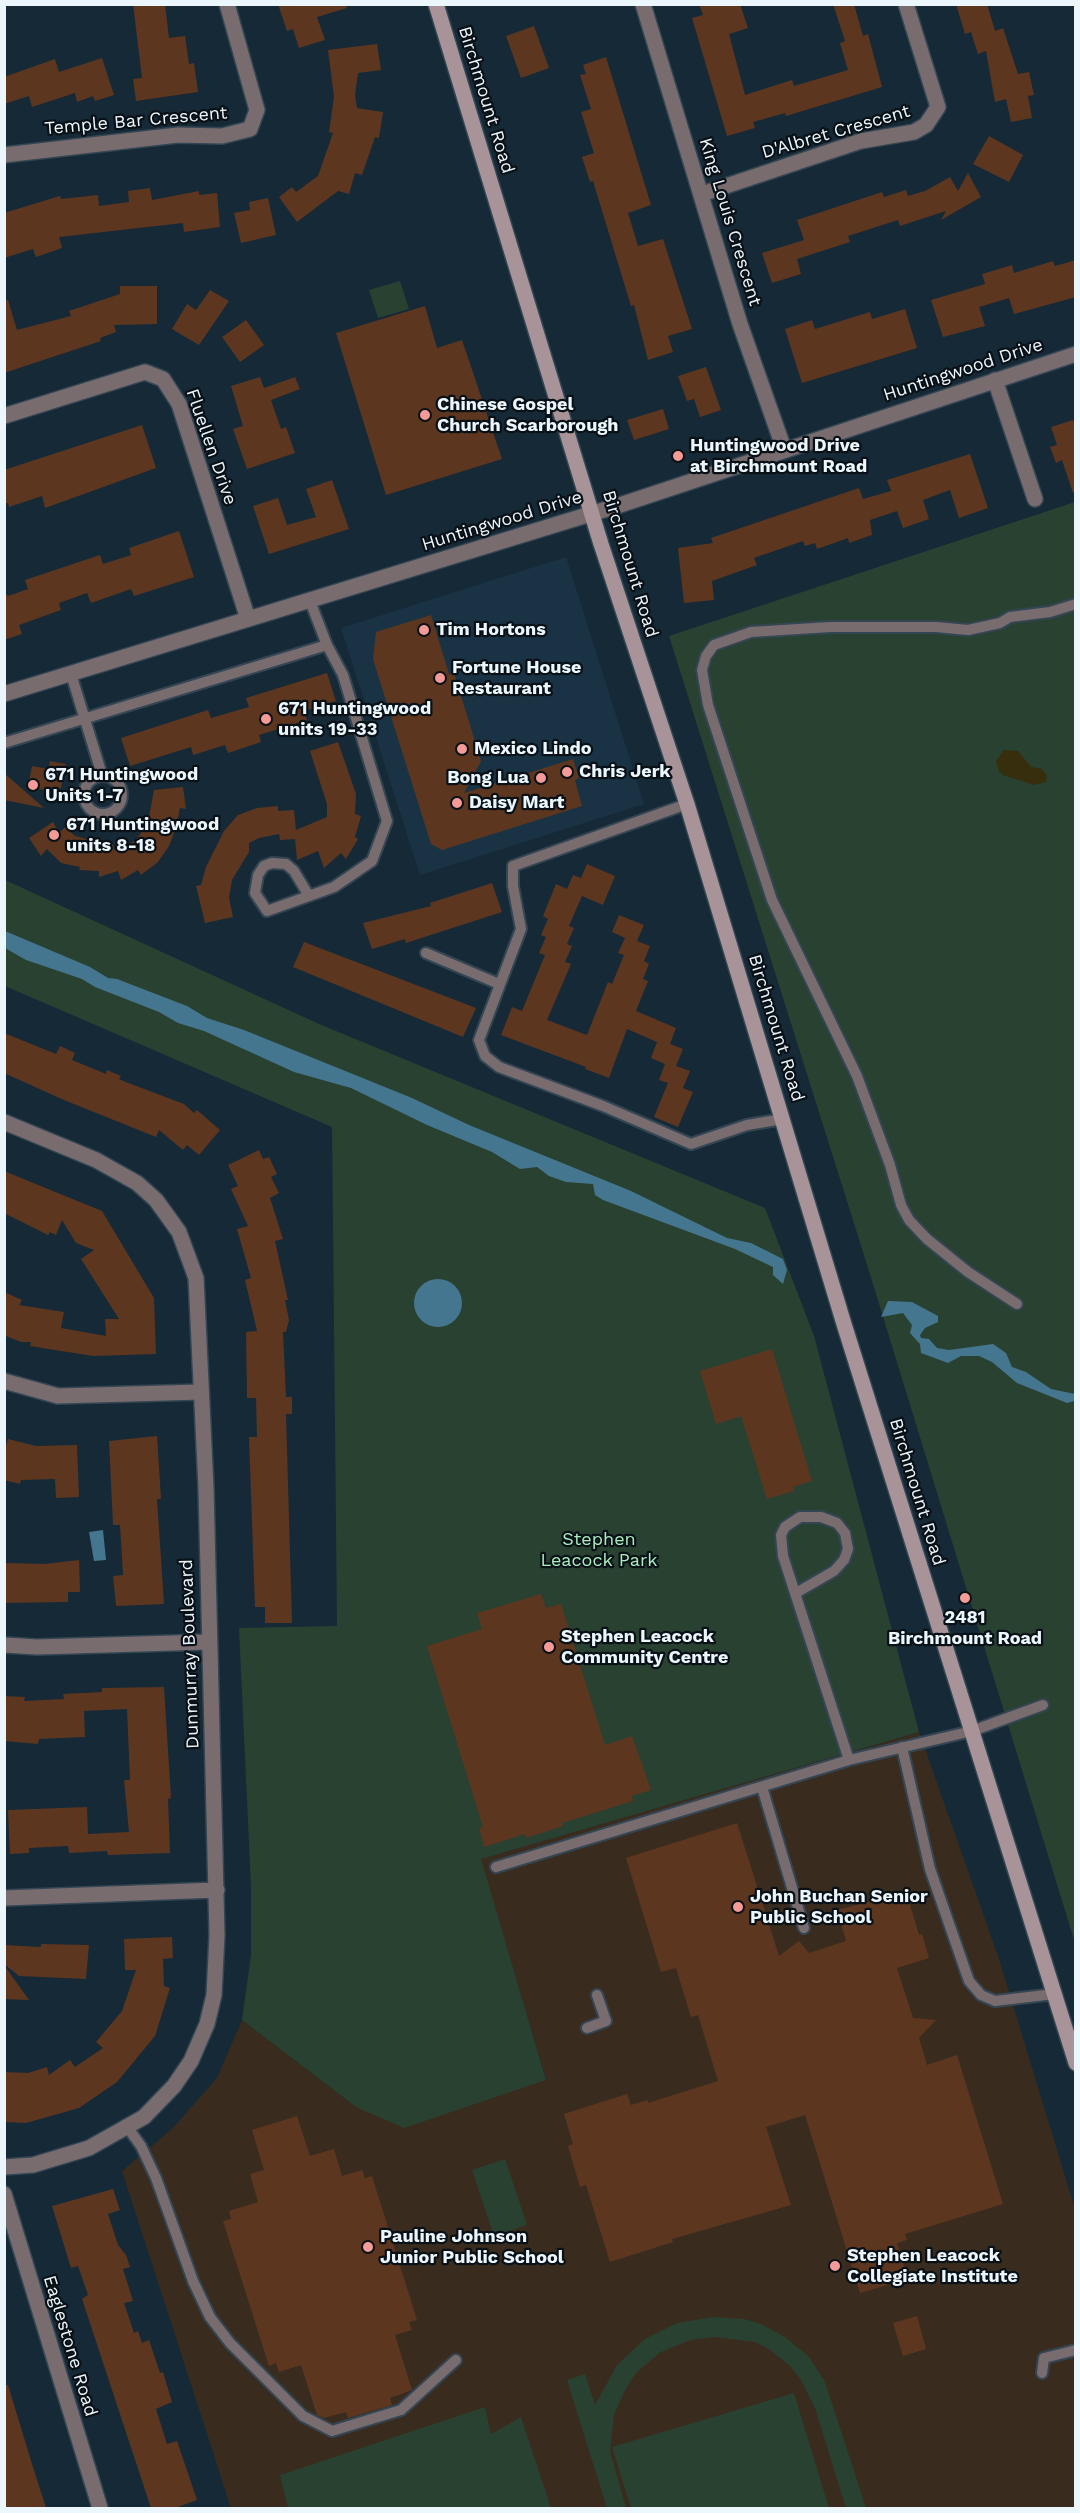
<!DOCTYPE html>
<style>
body{margin:0}
#map{position:relative;width:1080px;height:2513px;overflow:hidden;background:#162937;font-family:"Work Sans",sans-serif}
canvas{display:block}
.frame{position:absolute;inset:0;border:6px solid #ecf6fd;pointer-events:none}
</style>
<div id="map">
<canvas width="1080" height="2513"></canvas>
<div class="frame"></div>
</div>
<script>
const ctx = document.querySelector('canvas').getContext('2d');
ctx.lineJoin = 'round';
function paint(path, color) {
  ctx.fillStyle = color;
  ctx.fill(path, 'evenodd');
}
function toPath(rows) {
  const path = new Path2D();
  for (const r of rows) {
    if (r.length === 3) {
      path.moveTo(r[0] + r[2], r[1]);
      path.arc(r[0], r[1], r[2], 0, 2 * Math.PI);
      continue;
    }
    path.moveTo(r[0], r[1]);
    for (let i = 2; i < r.length; i += 2) path.lineTo(r[i], r[i + 1]);
  }
  return path;
}
function trace(path, color, width, dash) {
  ctx.strokeStyle = color;
  ctx.lineWidth = width;
  ctx.lineCap = dash ? 'butt' : 'round';
  ctx.setLineDash(dash || []);
  ctx.stroke(path);
}
function label(font, color, halo, rows, align = 'center') {
  ctx.font = font + ' "Work Sans",sans-serif';
  ctx.lineWidth = 4.5;
  ctx.setLineDash([]);
  ctx.textBaseline = 'middle';
  ctx.strokeStyle = halo;
  ctx.fillStyle = color;
  for (const [text, x, y, turn = 0] of rows) {
    ctx.save();
    ctx.translate(x, y);
    ctx.rotate((+turn || 0) * Math.PI / 180);
    ctx.textAlign = isNaN(turn) ? turn : align;
    if (halo) ctx.strokeText(text, 0, 0);
    ctx.fillText(text, 0, 0);
    ctx.restore();
  }
}
paint(toPath([
 [566,557,644,804,420,875,341,628]
]), '#193345');
paint(toPath([
 [919,1732,998,1956,1075,2209,1075,2508,231,2508,122,2171,173,2128,217,2078,242,2020,356,2107,546,2079,480,1859]
]), '#392c1e');
paint(toPath([
 [400,281,409,309,378,318,369,290],
 [1075,502,1075,1943,869,1271,669,636],
 [5,880,319,1024,765,1208,814,1336,919,1732,481,1859,546,2080,404,2128,356,2107,242,2020,251,1955,251,1887,239,1628,337,1626,332,1127,5,986],
 [505,2159,527,2225,494,2236,472,2170],
 [713,2317,744,2319,761,2324,785,2337,809,2357,825,2382,866,2508,846,2508,815,2408,801,2380,790,2366,769,2349,755,2342,715,2337,690,2340,659,2353,636,2373,624,2392,614,2415,610,2451,626,2508,607,2508,567,2380,585,2374,595,2405,617,2365,645,2339,677,2323],
 [794,2393,829,2508,631,2508,612,2447],
 [485,2407,491,2434,521,2417,551,2508,288,2508,280,2475]
]), '#294131');
paint(toPath([
 [1004,750,1018,751,1031,767,1042,769,1047,775,1046,782,1034,785,1003,775,999,771,996,761]
]), '#362e0d');
paint(toPath([
 [5,931,90,967,108,978,117,979,187,1006,207,1018,244,1030,412,1098,469,1125,631,1191,727,1238,751,1243,783,1259,787,1270,783,1284,773,1275,773,1267,735,1249,603,1200,595,1195,593,1184,566,1182,549,1176,537,1167,520,1169,492,1152,427,1125,351,1088,294,1072,204,1031,178,1023,159,1012,95,987,82,979,26,960,5,948],
 [438,1303,24],
 [888,1301,912,1302,938,1316,938,1322,925,1328,920,1335,921,1338,929,1339,937,1348,949,1350,993,1344,1006,1353,1012,1367,1026,1372,1051,1389,1075,1394,1075,1401,1067,1403,1017,1383,992,1362,979,1356,961,1356,948,1363,921,1353,920,1344,910,1333,912,1325,903,1313,881,1317],
 [103,1530,106,1560,94,1561,89,1532]
]), '#45768f');
paint(toPath([
 [133,4,165,4,169,38,185,36,189,64,194,63,198,92,136,101,133,79,142,78],
 [278,4,346,4,347,8,317,17,325,40,299,48,293,29,287,31],
 [699,4,740,4,748,28,729,34,745,95,792,80,794,86,848,70,840,43,845,41,833,4,854,4,863,36,868,34,882,87,786,116,785,113,753,122,755,128,727,136,692,18,703,15],
 [956,4,987,4,995,31,1003,28,1018,74,1029,72,1034,95,1028,96,1032,118,1011,122,1006,99,995,102,986,51,978,54,971,32,965,34],
 [534,26,549,68,521,78,506,36],
 [377,44,381,70,358,73,355,95,357,108,383,112,379,138,375,137,362,175,355,173,349,194,338,191,297,222,279,197,292,187,296,192,318,176,333,133,329,132,334,97,328,50],
 [606,57,651,205,628,213,638,246,663,239,692,329,668,336,673,352,648,360,634,305,631,306,593,181,590,182,582,157,594,153,581,112,591,109,580,75,586,74,583,65],
 [102,58,114,95,95,101,93,96,77,102,75,93,32,107,29,96,4,104,4,77,55,59,59,72],
 [989,136,1023,155,1009,182,973,164],
 [968,173,981,197,941,220,946,211,900,226,898,220,848,236,850,242,797,259,801,274,772,283,762,253,804,240,797,220,882,192,884,197,906,190,908,196,925,191,950,177,958,191],
 [150,188,152,200,199,191,199,195,217,193,220,227,184,232,183,223,59,237,62,248,36,257,33,249,4,258,4,213,60,196,61,199,98,195,99,206,129,202,128,191],
 [268,198,276,235,241,243,234,213,250,210,249,202],
 [1076,260,1076,297,1014,314,1009,298,979,307,985,326,943,337,931,300,985,284,982,274,1012,265,1014,273,1053,261,1055,266],
 [120,286,157,286,157,324,114,325,116,332,100,338,101,341,4,373,4,301,8,300,17,330,71,316,69,311,120,294],
 [210,290,229,301,199,345,172,329,187,304,196,310],
 [425,306,437,348,462,340,502,459,386,495,336,333],
 [905,309,917,348,802,383,785,329,812,320,815,329,870,312,872,319],
 [246,320,264,345,240,362,222,337],
 [706,367,721,410,700,417,694,399,687,401,678,376],
 [260,377,264,388,295,377,300,389,271,400,281,429,286,427,295,453,247,469,233,429,243,426,231,386],
 [663,409,669,429,634,440,627,420],
 [1073,420,1076,428,1076,492,1073,493,1062,460,1056,463,1050,447,1057,445,1051,427],
 [142,425,156,468,45,508,42,496,9,507,8,503,4,504,4,470],
 [970,454,988,508,959,518,950,490,923,500,929,519,903,528,897,511,870,520,872,535,849,543,848,538,817,549,815,543,805,546,803,541,754,558,757,565,712,581,714,600,684,603,678,548,713,543,711,538,859,488,863,499,891,491,887,480],
 [332,480,349,529,269,554,253,506,278,498,287,525,316,517,306,489],
 [179,531,194,577,134,596,131,589,91,603,87,593,59,603,61,610,19,625,22,634,4,640,4,592,8,596,28,589,25,580,100,555,103,564,131,555,129,548],
 [431,615,449,674,454,673,481,761,464,793,573,759,579,778,575,780,582,806,442,850,431,844,373,659,376,632],
 [327,673,336,701,304,711,307,720,259,735,261,742,228,753,225,745,193,755,191,747,130,766,121,738,208,710,211,718,249,707,246,698],
 [338,742,356,794,355,814,361,816,355,837,358,839,346,859,341,853,324,868,318,851,297,860,295,839,280,840,279,834,259,838,249,843,249,852,232,880,229,898,233,917,205,923,196,886,201,885,206,867,224,831,238,815,257,808,278,806,278,811,294,810,296,830,327,817,327,804,310,751],
 [50,761,66,764,61,788,49,791,28,787,32,766,48,769],
 [4,773,44,808,4,800],
 [183,787,186,809,180,808,176,828,169,846,158,862,141,875,138,870,121,880,118,871,99,877,99,871,79,870,80,867,61,863,47,849,41,856,29,838,53,822,59,833,65,827,75,836,100,843,100,847,113,844,114,850,135,841,143,830,149,817,154,790],
 [587,864,615,876,603,905,582,896,569,926,574,928,567,944,572,946,565,962,571,964,547,1020,587,1035,608,982,612,984,624,955,618,953,625,938,612,932,619,915,644,925,637,941,650,946,644,961,649,964,643,979,648,981,636,1011,676,1028,670,1044,683,1049,676,1066,690,1071,683,1088,693,1092,678,1127,654,1117,668,1083,659,1080,665,1064,651,1058,657,1042,627,1029,609,1078,585,1069,586,1067,501,1035,512,1007,522,1011,545,955,539,953,546,937,541,935,548,919,543,916,556,884,567,889,573,875,581,878],
 [492,883,502,912,406,943,405,939,372,949,363,923,431,906,430,903],
 [304,942,476,1008,463,1037,293,967],
 [4,1033,56,1054,60,1046,75,1053,72,1060,106,1074,107,1070,121,1076,119,1079,123,1081,184,1104,194,1113,197,1110,220,1130,199,1155,187,1145,183,1150,159,1130,156,1137,64,1100,4,1073],
 [259,1150,263,1159,269,1157,277,1174,271,1177,279,1193,270,1198,283,1239,275,1241,288,1300,285,1300,289,1320,286,1332,283,1332,286,1397,292,1397,292,1414,286,1414,292,1623,265,1623,265,1607,255,1607,249,1437,257,1437,256,1398,247,1398,246,1332,257,1331,245,1280,251,1278,237,1229,248,1226,231,1189,238,1186,228,1165],
 [4,1171,102,1211,154,1298,156,1354,93,1356,30,1346,31,1342,21,1342,6,1336,4,1339,4,1292,22,1300,19,1305,64,1312,61,1328,106,1336,105,1319,119,1319,81,1259,94,1250,76,1243,62,1220,56,1235,50,1232,48,1235,4,1213],
 [772,1349,812,1481,793,1487,794,1491,767,1499,741,1416,716,1424,700,1371],
 [157,1436,161,1499,157,1499,164,1604,116,1606,113,1576,123,1575,120,1525,113,1525,109,1441],
 [8,1439,36,1446,77,1445,79,1497,56,1498,55,1479,21,1480,20,1484,4,1480,4,1452],
 [79,1560,80,1592,68,1592,68,1602,4,1603,5,1563,44,1564],
 [541,1594,546,1608,561,1604,605,1745,632,1736,651,1790,632,1796,633,1801,562,1823,563,1826,526,1838,525,1834,484,1847,479,1828,483,1827,427,1646,482,1629,477,1613],
 [164,1687,171,1798,168,1799,170,1853,108,1855,107,1851,69,1853,68,1846,29,1848,29,1853,10,1854,8,1810,87,1807,88,1834,129,1832,124,1780,130,1780,127,1709,84,1711,85,1737,39,1739,38,1744,4,1741,4,1696,25,1697,24,1701,64,1699,63,1694,102,1692,102,1688],
 [737,1823,779,1956,799,1941,809,1953,846,1941,837,1910,906,1892,919,1935,922,1934,929,1958,897,1968,913,2018,936,2020,919,2038,927,2065,957,2055,1003,2204,905,2234,907,2240,897,2243,908,2279,860,2293,805,2115,766,2127,791,2205,672,2239,673,2242,610,2262,586,2185,580,2187,568,2146,573,2144,564,2114,627,2094,631,2105,648,2100,648,2103,718,2081,698,2015,691,2017,676,1968,661,1972,626,1858],
 [172,1937,173,1958,163,1959,164,1986,170,1988,155,2036,117,2082,79,2108,26,2123,4,2122,4,2072,28,2073,47,2067,49,2075,70,2060,75,2067,103,2048,96,2042,122,2011,136,1970,125,1970,124,1939],
 [41,1944,89,1945,86,1979,19,1976,4,1964,4,1945,41,1947],
 [4,1965,29,2000,4,1999],
 [297,2116,310,2156,334,2149,342,2176,362,2170,365,2178,372,2176,417,2320,409,2322,412,2330,395,2335,412,2390,390,2398,392,2405,348,2418,346,2412,324,2418,317,2415,301,2365,279,2372,276,2363,269,2366,223,2221,231,2219,229,2211,258,2202,250,2174,264,2170,252,2130],
 [113,2189,120,2210,108,2214,118,2245,126,2255,130,2267,123,2269,133,2301,124,2303,134,2333,138,2331,142,2343,149,2340,160,2373,163,2372,172,2402,156,2409,167,2444,177,2441,197,2500,175,2508,151,2508,82,2299,88,2295,78,2266,71,2268,52,2206],
 [917,2316,926,2349,903,2356,893,2323],
 [8,2385,32,2464,46,2508,4,2508,4,2386]
]), '#5d3620');
const service = toPath([
 [71,674,102,775],
 [4,743,327,645,310,601],
 [103,795,19],
 [687,804,513,866,513,886,521,929,479,1040,485,1056,499,1067,603,1106,691,1144,747,1125,783,1119],
 [309,896,294,871,286,864,272,863,264,866,258,875,255,893,267,911,334,887,372,861,387,821,343,675,327,645],
 [426,953,499,984],
 [1017,1304,968,1272,927,1239,909,1220,901,1205,890,1165,857,1076,772,900,708,705,702,670,706,656,714,645,751,632,830,627,936,627,968,630,1000,623,1010,617,1050,612,1076,604],
 [796,1593,834,1571,844,1560,848,1549,845,1533,837,1523,821,1517,800,1517,785,1527,781,1535,783,1556,849,1760],
 [902,1747,930,1869,969,1981,981,1995,995,2001,1054,1994],
 [762,1787,804,1928],
 [496,1867,849,1760,972,1731,1043,1705],
 [587,2028,606,2021,597,1995],
 [128,2128,141,2146,156,2178,193,2281,210,2317,230,2343,303,2416,332,2431,401,2410,456,2360],
 [1042,2373,1044,2358,1076,2350]
]);
const minor = toPath([
 [643,4,740,324,784,449],
 [4,155,178,135,222,136,250,129,257,110,227,4],
 [702,194,861,141,914,132,926,125,938,107,906,4],
 [995,380,1035,499],
 [4,416,145,372,163,379,179,404,248,619],
 [4,1122,96,1160,137,1183,156,1200,179,1232,196,1278,206,1488,217,1935,214,1995,207,2024,191,2061,174,2086,144,2117,89,2148,33,2165,4,2167],
 [4,1381,58,1396,201,1392],
 [4,1645,37,1647,208,1642],
 [4,1898,217,1890],
 [4,2194,100,2508]
]);
const tertiary = toPath([
 [4,694,623,504,1076,354]
]);
const secondary = toPath([
 [436,4,601,544,687,804,844,1324,1076,2063]
]);
trace(service, '#344653', 14);
trace(minor, '#344653', 18);
trace(tertiary, '#344653', 18);
trace(secondary, '#344653', 18);
trace(service, '#796c6f', 10);
trace(minor, '#796c6f', 15);
trace(tertiary, '#796c6f', 15);
trace(secondary, '#a89498', 15);
for (const [x, y, r, color] of [
 [425,415,6,"#f59b97"],
 [678,456,6,"#f59b97"],
 [424,630,6,"#f59b97"],
 [440,678,6,"#f59b97"],
 [266,719,6,"#f59b97"],
 [462,749,6,"#f59b97"],
 [567,772,6,"#f59b97"],
 [541,778,6,"#f59b97"],
 [33,785,6,"#f59b97"],
 [457,803,6,"#f59b97"],
 [54,835,6,"#f59b97"],
 [965,1598,6,"#f59b97"],
 [549,1647,6,"#f59b97"],
 [738,1907,6,"#f59b97"],
 [368,2247,6,"#f59b97"],
 [835,2266,6,"#f59b97"]
]) {
  const dot = new Path2D();
  dot.arc(x, y, r, 0, 2 * Math.PI);
  ctx.fillStyle = color;
  ctx.fill(dot);
  trace(dot, '#091117', 2);
}
label('18px', '#ecf6fd', '#091117', [
 ["Birchmount Road",486,100,73],
 ["Temple Bar Crescent",136,121,-5],
 ["D'Albret Crescent",836,132,-16],
 ["King Louis Crescent",730,222,73],
 ["Huntingwood Drive",963,370,-18],
 ["Fluellen Drive",211,447,71],
 ["Huntingwood Drive",502,521,-17],
 ["Birchmount Road",630,564,73],
 ["Birchmount Road",776,1028,73],
 ["Birchmount Road",917,1492,73],
 ["Dunmurray Boulevard",190,1654,-92],
 ["Eaglestone Road",70,2346,73]
]);
label('bold 18px', '#ecf6fd', '#091117', [
 ["Chinese Gospel",437,405],
 ["Church Scarborough",437,426],
 ["Huntingwood Drive",690,446],
 ["at Birchmount Road",690,467],
 ["Tim Hortons",436,630],
 ["Fortune House",452,668],
 ["Restaurant",452,689],
 ["671 Huntingwood",278,709],
 ["units 19-33",278,730],
 ["Mexico Lindo",474,749],
 ["Chris Jerk",579,772],
 ["671 Huntingwood",45,775],
 ["Units 1-7",45,796],
 ["Bong Lua",529,778,"right"],
 ["Daisy Mart",469,803],
 ["671 Huntingwood",66,825],
 ["units 8-18",66,846],
 ["2481",965,1618,"center"],
 ["Birchmount Road",965,1639,"center"],
 ["Stephen Leacock",561,1637],
 ["Community Centre",561,1658],
 ["John Buchan Senior",750,1897],
 ["Public School",750,1918],
 ["Pauline Johnson",380,2237],
 ["Junior Public School",380,2258],
 ["Stephen Leacock",847,2256],
 ["Collegiate Institute",847,2277]
], 'left');
label('18px', '#a8eebf', '#091117', [
 ["Stephen",599,1540],
 ["Leacock Park",599,1561]
]);
</script>
